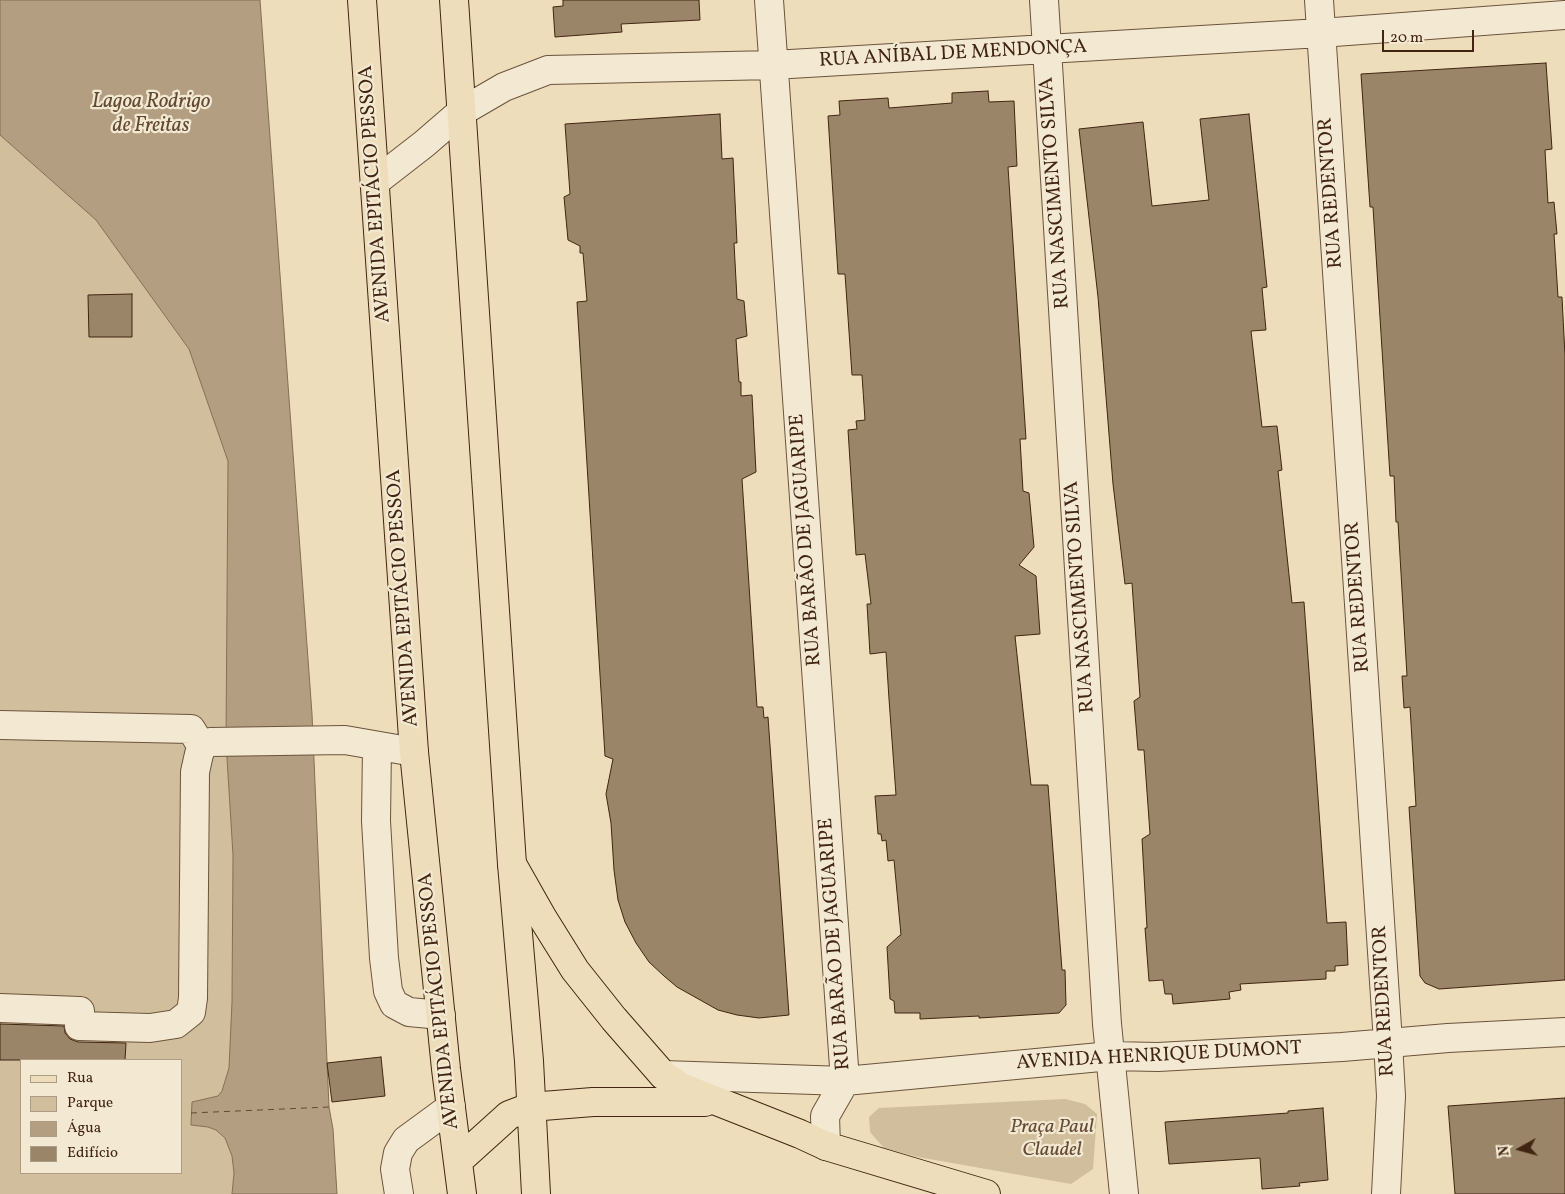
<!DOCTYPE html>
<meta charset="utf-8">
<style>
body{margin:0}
#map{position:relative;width:1565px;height:1194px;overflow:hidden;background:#edddba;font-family:Vollkorn,serif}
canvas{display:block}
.legend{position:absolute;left:20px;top:1059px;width:162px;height:115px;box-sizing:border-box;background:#f3e9d2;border:1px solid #ac9b85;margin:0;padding:6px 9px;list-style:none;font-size:15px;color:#412512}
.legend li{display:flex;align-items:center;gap:10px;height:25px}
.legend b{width:25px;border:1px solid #ac9b85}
.north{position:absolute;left:1495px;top:1124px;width:50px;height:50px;-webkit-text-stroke:4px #f3e9d2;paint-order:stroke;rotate:263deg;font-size:14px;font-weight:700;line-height:20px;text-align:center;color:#412512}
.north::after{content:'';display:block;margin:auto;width:18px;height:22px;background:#412512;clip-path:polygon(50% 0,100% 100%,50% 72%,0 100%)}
.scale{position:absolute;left:1382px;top:30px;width:92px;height:22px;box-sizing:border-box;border:2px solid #412512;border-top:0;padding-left:6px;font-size:15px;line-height:18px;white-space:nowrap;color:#412512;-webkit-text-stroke:4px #f3e9d2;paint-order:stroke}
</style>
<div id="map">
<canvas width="1565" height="1194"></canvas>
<ul class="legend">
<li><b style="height:6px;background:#edddba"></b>Rua</li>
<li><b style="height:14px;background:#d0be9d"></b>Parque</li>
<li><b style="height:14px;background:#b39e81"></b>Água</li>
<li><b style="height:14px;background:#9a8569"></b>Edifício</li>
</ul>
<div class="north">N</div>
<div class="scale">20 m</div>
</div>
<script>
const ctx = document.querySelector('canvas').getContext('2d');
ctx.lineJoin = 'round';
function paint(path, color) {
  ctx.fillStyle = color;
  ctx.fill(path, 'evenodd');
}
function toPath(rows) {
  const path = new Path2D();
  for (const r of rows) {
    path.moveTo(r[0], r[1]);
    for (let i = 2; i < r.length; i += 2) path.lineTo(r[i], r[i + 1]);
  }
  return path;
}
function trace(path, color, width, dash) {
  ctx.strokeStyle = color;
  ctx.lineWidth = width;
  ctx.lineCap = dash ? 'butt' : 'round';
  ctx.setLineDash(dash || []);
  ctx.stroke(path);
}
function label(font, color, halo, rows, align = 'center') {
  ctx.font = font + ' Vollkorn,serif';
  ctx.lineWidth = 4.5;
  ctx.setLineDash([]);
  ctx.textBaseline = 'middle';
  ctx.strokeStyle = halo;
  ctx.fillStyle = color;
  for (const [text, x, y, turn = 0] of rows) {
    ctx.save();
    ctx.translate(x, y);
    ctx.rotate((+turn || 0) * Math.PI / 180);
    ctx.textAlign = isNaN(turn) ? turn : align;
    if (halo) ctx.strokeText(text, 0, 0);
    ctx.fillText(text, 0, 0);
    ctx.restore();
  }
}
paint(toPath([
 [0,135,96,220,189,349,228,461,226,742,233,855,232,1002,229,1068,222,1091,218,1096,193,1102,191,1125,208,1127,216,1130,225,1138,232,1156,234,1173,232,1194,0,1194],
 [21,1060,181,1060,181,1173,21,1173],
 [1065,1099,1085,1104,1097,1114,1093,1169,1071,1184,918,1157,884,1148,870,1132,869,1117,879,1108]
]), '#d0be9d');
const water = toPath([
 [0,0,260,0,312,714,329,1107,333,1129,337,1194,232,1194,234,1173,232,1156,225,1138,216,1130,208,1127,191,1125,192,1102,218,1096,222,1091,229,1068,232,1002,233,855,226,742,228,461,189,349,96,220,0,135,0,0]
]);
paint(water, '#b39e81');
trace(water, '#856e55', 1);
trace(toPath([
 [191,1113,329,1107]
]), '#634933', 1, [6, 5]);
const building = toPath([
 [563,0,699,0,700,20,621,24,622,32,555,37,553,7,563,6,563,0],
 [1546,63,1552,149,1545,150,1548,203,1554,202,1557,234,1554,234,1558,297,1562,297,1565,356,1565,980,1439,989,1425,983,1420,976,1409,807,1416,806,1410,707,1404,708,1402,676,1407,676,1398,522,1396,522,1394,476,1390,476,1373,207,1370,207,1361,74,1546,63],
 [988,91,989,102,1014,101,1017,166,1008,167,1026,439,1020,439,1023,491,1029,493,1034,547,1019,565,1036,576,1040,634,1015,636,1031,785,1048,785,1062,970,1065,970,1066,1005,1059,1013,979,1018,979,1016,920,1019,920,1013,895,1013,894,1001,890,999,887,947,899,936,901,935,894,860,888,861,886,840,882,841,881,834,878,834,875,796,896,795,889,699,886,652,870,654,867,604,871,604,865,554,856,555,848,430,857,429,856,421,865,420,862,375,852,375,845,274,838,274,828,116,840,115,839,101,888,98,889,108,952,103,952,93,988,91],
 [720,114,722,159,733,158,737,243,734,243,737,299,744,301,747,336,736,339,739,382,741,382,741,396,752,395,756,472,742,479,757,707,763,707,764,718,768,717,789,1015,759,1018,737,1015,718,1010,677,987,664,976,649,962,636,943,625,922,618,900,614,870,611,823,606,794,613,759,605,756,577,302,587,301,583,253,580,253,580,246,568,240,564,197,570,194,565,124,720,114],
 [1249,114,1267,287,1262,288,1266,330,1251,331,1262,427,1277,426,1282,470,1278,471,1292,603,1304,602,1327,923,1346,922,1348,965,1335,966,1335,971,1326,971,1326,979,1240,984,1241,990,1229,992,1230,999,1173,1004,1172,994,1165,994,1163,980,1149,981,1145,928,1147,928,1142,839,1150,834,1144,750,1138,750,1134,701,1140,697,1132,583,1125,584,1113,484,1098,297,1079,129,1143,122,1152,206,1209,200,1200,119,1249,114],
 [132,294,132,337,89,337,88,295,132,294],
 [0,1024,64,1026,65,1033,70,1039,78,1042,126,1043,125,1060,0,1060,0,1024],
 [381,1057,385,1096,332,1102,327,1063,381,1057],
 [1565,1098,1565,1194,1455,1194,1448,1106,1565,1098],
 [1323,1108,1328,1180,1299,1183,1300,1186,1262,1189,1260,1158,1169,1164,1165,1122,1288,1113,1288,1111,1323,1108]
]);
paint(building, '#9a8569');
trace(building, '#412512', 1);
const minor = toPath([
 [769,0,845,1081],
 [1044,0,1107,1024,1124,1194],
 [1319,0,1388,1042,1391,1096,1386,1194],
 [375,182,424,144,461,112,504,87,548,70,773,65,1321,33,1565,15],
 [0,725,191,729,202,747],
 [377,746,376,821,384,958,388,991,394,1004,409,1012,441,1015],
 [0,1008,80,1011,79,1026,150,1028,176,1024,191,1012,193,998,195,772,199,754,202,747,206,744,210,742,345,740,414,752],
 [663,1075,845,1081,1111,1056,1158,1057,1342,1047,1448,1038,1565,1032],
 [826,1146,825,1116,845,1081],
 [399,1194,395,1169,398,1153,406,1140,451,1107]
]);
const major = toPath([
 [512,864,542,917,575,970,614,1019,663,1075,681,1087,800,1134,826,1146,986,1194],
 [530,1107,593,1102,705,1102]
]);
const highway = toPath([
 [362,0,414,752,446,1069,462,1194],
 [454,0,512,864,529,1061,536,1194],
 [458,1161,509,1115,530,1107]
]);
trace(minor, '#6c533c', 30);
trace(major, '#412512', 30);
trace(highway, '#412512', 30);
trace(minor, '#f3e9d2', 28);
trace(major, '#edddba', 28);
trace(highway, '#edddba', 28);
label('20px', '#412512', '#f3e9d2', [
 ["RUA ANÍBAL DE MENDONÇA",953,55,-3],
 ["RUA NASCIMENTO SILVA",1056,193,-94],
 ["RUA REDENTOR",1332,193,-94],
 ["AVENIDA EPITÁCIO PESSOA",376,194,-94],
 ["RUA BARÃO DE JAGUARIPE",807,540,-94],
 ["RUA NASCIMENTO SILVA",1081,597,-94],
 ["RUA REDENTOR",1359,597,-94],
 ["AVENIDA EPITÁCIO PESSOA",404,598,-94],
 ["RUA BARÃO DE JAGUARIPE",836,944,-94],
 ["AVENIDA EPITÁCIO PESSOA",440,1001,-96],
 ["RUA REDENTOR",1385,1001,-93],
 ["AVENIDA HENRIQUE DUMONT",1159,1057,-3]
]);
label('italic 20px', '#654b35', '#f3e9d2', [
 ["Praça Paul",1052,1128],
 ["Claudel",1052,1151]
]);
label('italic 21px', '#634933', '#f3e9d2', [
 ["Lagoa Rodrigo",151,103],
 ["de Freitas",151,127]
]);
</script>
